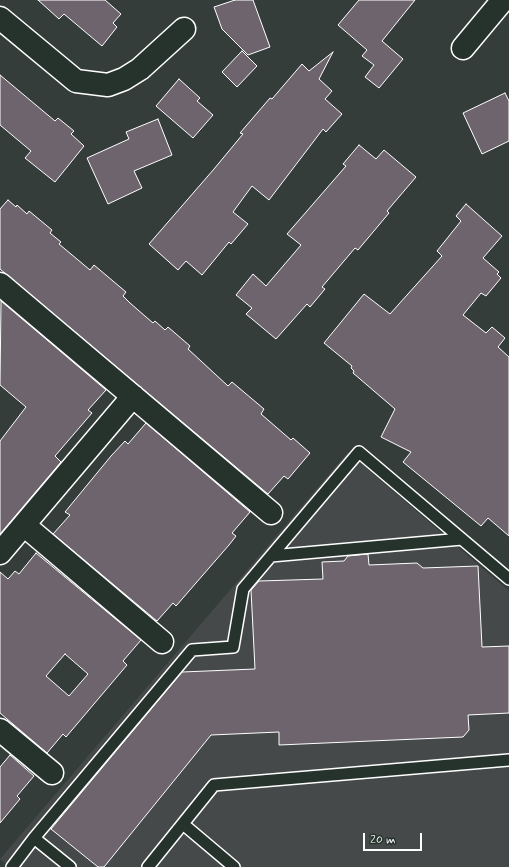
<!DOCTYPE html>
<style>
body{margin:0}
#map{position:relative;width:509px;height:867px;overflow:hidden;background:#343d3a;font-family:Mynerve,sans-serif}
canvas{display:block}
.scale{position:absolute;left:363px;top:833px;width:59px;height:18px;box-sizing:border-box;border:2px solid #fff;border-top:0;padding-left:5px;font-size:12px;line-height:14px;white-space:nowrap;color:#fff;-webkit-text-stroke:3px #26332d;paint-order:stroke}
</style>
<div id="map">
<canvas width="509" height="867"></canvas>
<div class="scale">20 m</div>
</div>
<script>
const ctx = document.querySelector('canvas').getContext('2d');
ctx.lineJoin = 'round';
function paint(path, color) {
  ctx.fillStyle = color;
  ctx.fill(path, 'evenodd');
}
function toPath(rows) {
  const path = new Path2D();
  for (const r of rows) {
    path.moveTo(r[0], r[1]);
    for (let i = 2; i < r.length; i += 2) path.lineTo(r[i], r[i + 1]);
  }
  return path;
}
function trace(path, color, width, dash) {
  ctx.strokeStyle = color;
  ctx.lineWidth = width;
  ctx.lineCap = dash ? 'butt' : 'round';
  ctx.setLineDash(dash || []);
  ctx.stroke(path);
}
paint(toPath([
 [348,452,509,591,509,867,10,867,0,859]
]), '#454949');
const building = toPath([
 [38,0,105,0,121,14,113,23,117,27,102,46,64,14,59,19,38,0],
 [235,0,253,0,270,47,248,55,222,29,214,7,235,0],
 [359,0,415,0,382,41,403,59,379,88,365,77,374,65,362,56,367,50,338,25,359,0],
 [242,51,257,66,237,87,222,72,242,51],
 [333,52,319,79,332,91,325,99,342,114,326,132,323,129,269,200,252,186,233,212,248,224,231,244,229,242,202,275,186,261,178,270,149,244,214,169,243,134,240,133,270,98,272,99,302,64,309,71,333,52],
 [0,75,55,121,58,118,74,131,71,134,84,146,55,182,25,158,31,151,0,125,0,75],
 [179,79,200,98,197,101,213,115,193,138,156,106,179,79],
 [505,93,509,101,509,141,482,154,463,113,505,93],
 [158,119,172,155,134,171,142,188,108,204,87,158,129,139,126,132,158,119],
 [359,145,376,159,384,150,416,177,387,211,389,213,358,250,355,248,322,287,325,289,310,307,307,304,276,339,246,314,252,308,236,295,253,274,266,286,301,245,287,234,346,166,343,164,359,145],
 [8,200,16,207,17,205,27,214,29,211,52,230,50,233,61,242,59,244,90,270,94,265,126,292,123,296,130,303,153,323,155,321,165,330,168,327,190,346,188,349,228,386,232,382,264,409,261,414,291,440,293,438,310,453,288,479,284,476,268,494,0,269,0,209,8,200],
 [466,204,502,236,483,258,499,272,497,274,501,278,486,296,481,293,463,315,486,333,492,327,505,338,498,347,509,357,509,536,488,518,481,526,403,462,411,452,381,437,395,409,353,373,354,371,351,368,352,366,324,343,364,294,390,314,442,256,437,251,461,221,456,216,466,204],
 [1,301,106,390,88,410,92,413,55,456,61,462,0,534,0,441,26,407,0,385,1,301],
 [146,423,250,512,232,533,236,536,229,545,176,606,173,603,157,621,53,534,70,515,65,512,111,456,125,441,128,444,146,423],
 [36,553,141,640,123,661,127,665,66,737,63,734,47,753,0,713,0,572,8,579,15,571,19,574,36,553],
 [65,654,88,674,69,696,46,676,65,654],
 [368,554,369,565,417,563,423,568,478,566,482,647,509,646,509,713,468,715,469,730,463,737,279,745,279,732,211,735,104,867,98,867,51,829,182,672,255,669,251,590,259,581,323,579,322,562,344,561,348,556,368,554],
 [10,755,34,776,17,796,20,799,0,823,0,767,10,755]
]);
paint(building, '#6d646d');
trace(building, '#fff', 1);
const lane = toPath([
 [271,556,462,539],
 [183,824,234,867],
 [34,838,192,650,233,647,243,589,359,452,509,579],
 [12,867,34,838,70,867],
 [148,867,214,785,509,760]
]);
const street = toPath([
 [0,18,76,81,108,85,124,79,140,69,184,29],
 [463,48,503,0],
 [0,284,271,513],
 [24,525,162,642],
 [0,553,133,396],
 [0,730,52,773]
]);
trace(lane, '#fff', 14);
trace(street, '#fff', 25);
trace(lane, '#26332d', 11);
trace(street, '#26332d', 22);
</script>
